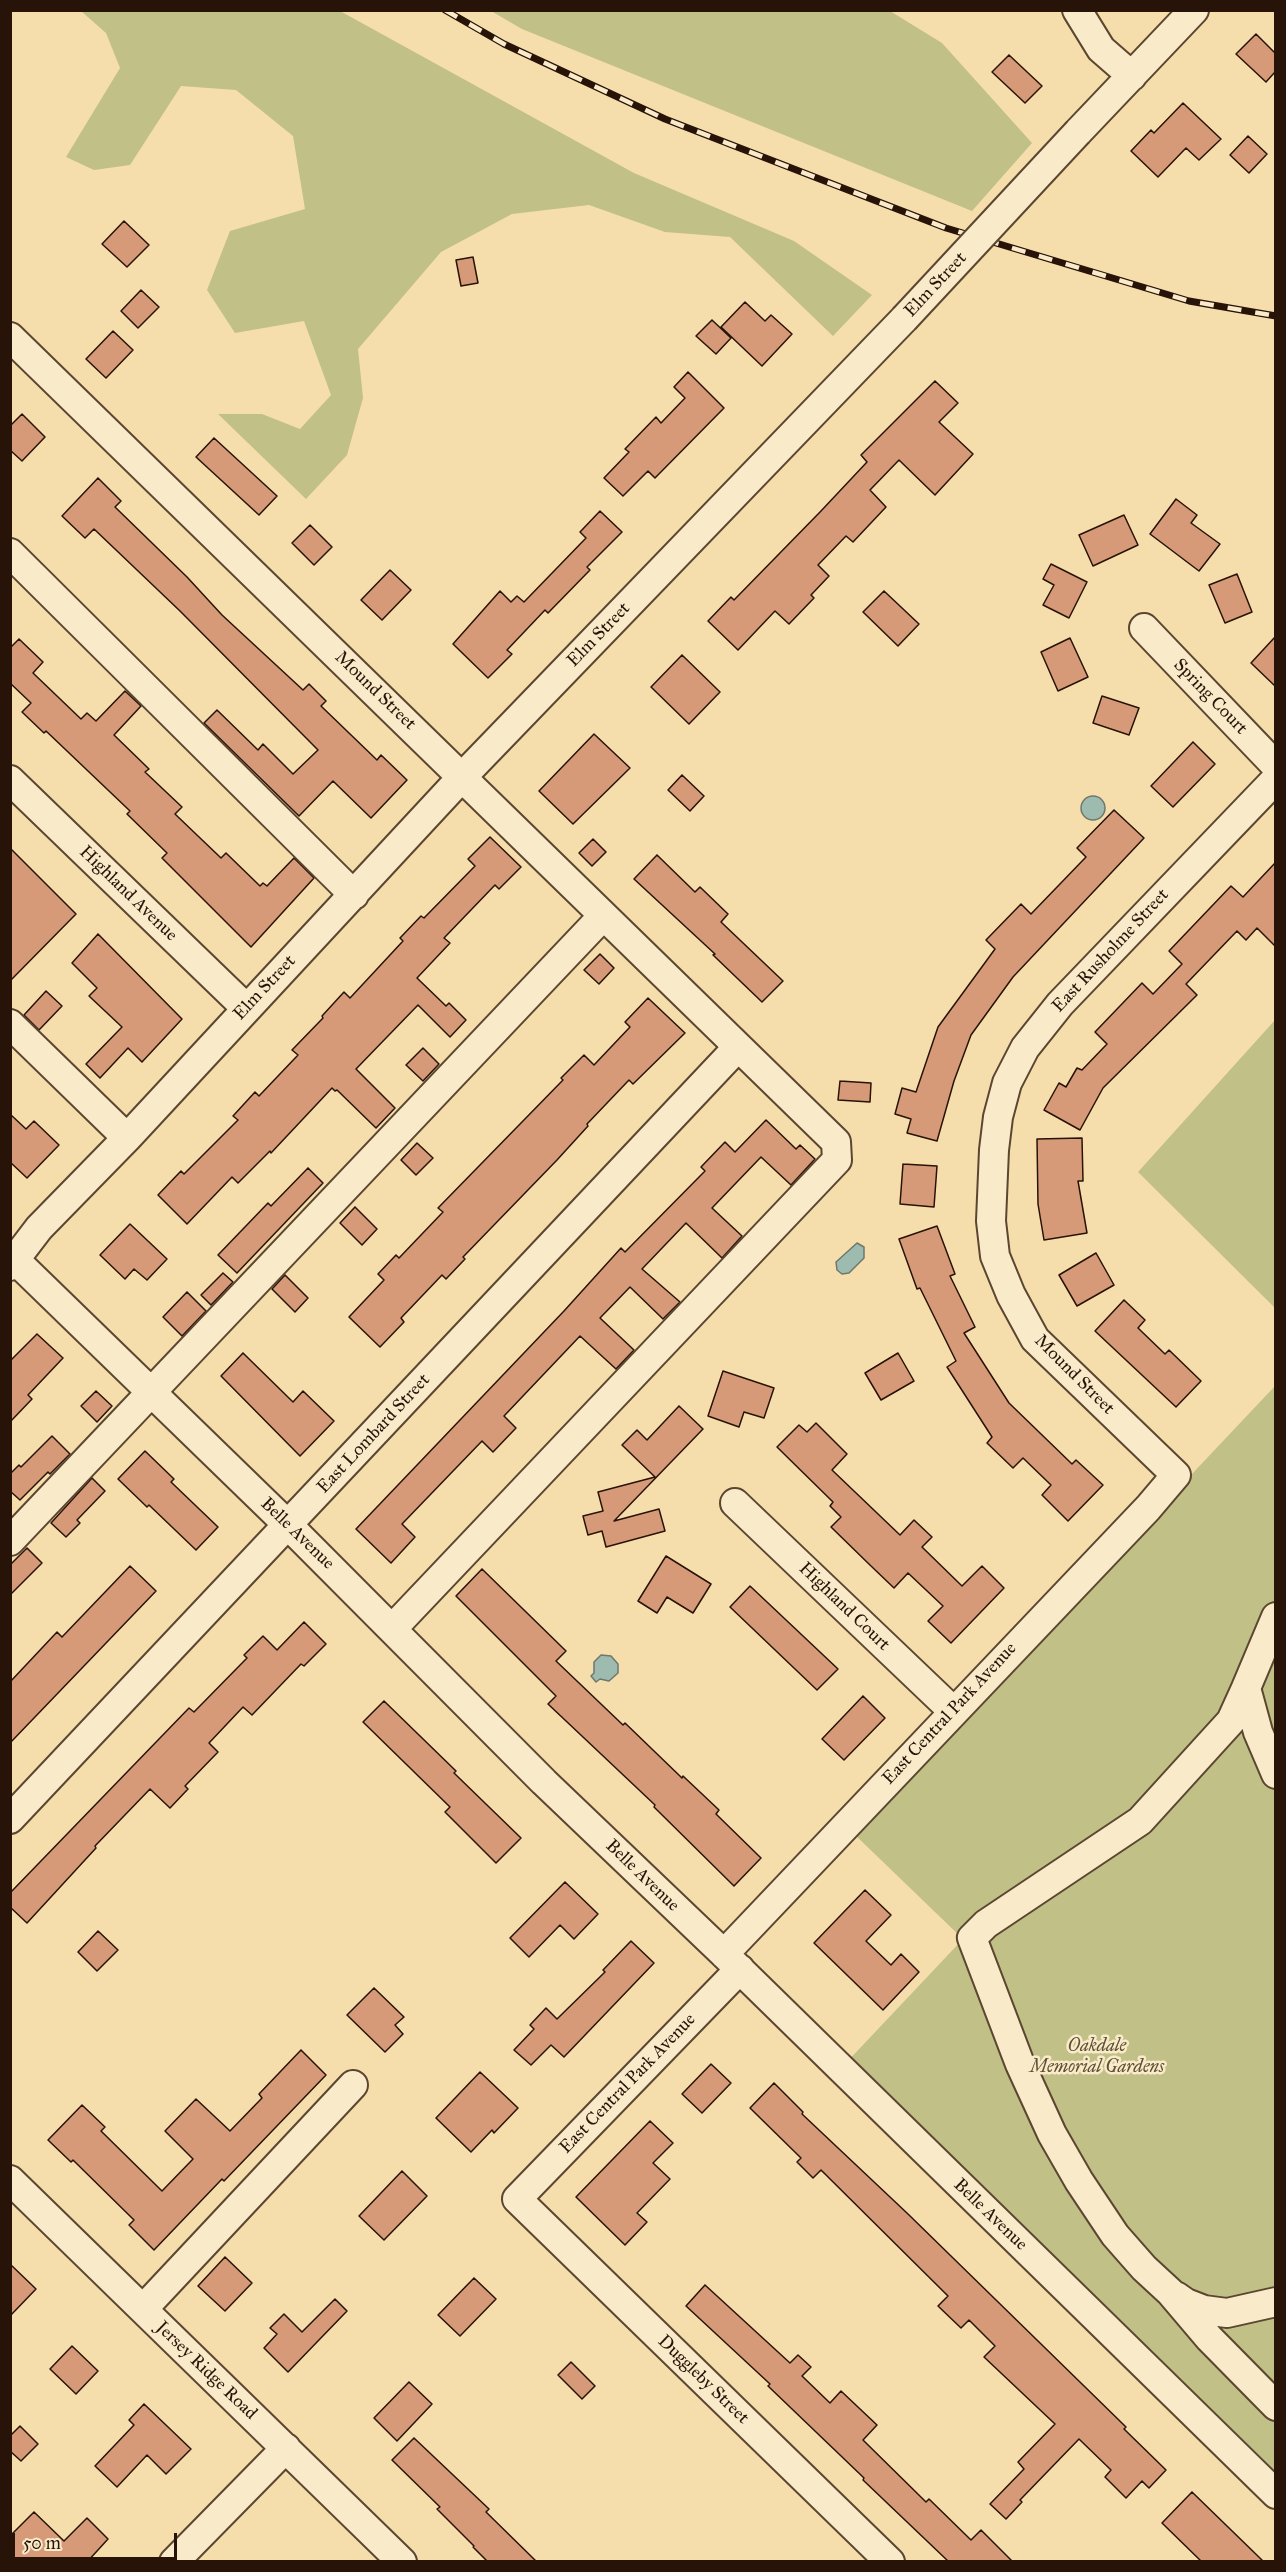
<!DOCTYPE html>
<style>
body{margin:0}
#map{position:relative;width:1286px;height:2572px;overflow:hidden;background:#f6deac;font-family:"IM FELL Great Primer",serif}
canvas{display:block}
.frame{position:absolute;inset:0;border:12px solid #271308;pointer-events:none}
.scale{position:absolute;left:12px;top:2533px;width:165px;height:27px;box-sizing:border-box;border:3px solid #271308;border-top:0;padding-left:8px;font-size:18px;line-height:21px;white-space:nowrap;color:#271308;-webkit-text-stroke:4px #f9eac9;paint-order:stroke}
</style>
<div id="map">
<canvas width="1286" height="2572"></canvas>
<div class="frame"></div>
<div class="scale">50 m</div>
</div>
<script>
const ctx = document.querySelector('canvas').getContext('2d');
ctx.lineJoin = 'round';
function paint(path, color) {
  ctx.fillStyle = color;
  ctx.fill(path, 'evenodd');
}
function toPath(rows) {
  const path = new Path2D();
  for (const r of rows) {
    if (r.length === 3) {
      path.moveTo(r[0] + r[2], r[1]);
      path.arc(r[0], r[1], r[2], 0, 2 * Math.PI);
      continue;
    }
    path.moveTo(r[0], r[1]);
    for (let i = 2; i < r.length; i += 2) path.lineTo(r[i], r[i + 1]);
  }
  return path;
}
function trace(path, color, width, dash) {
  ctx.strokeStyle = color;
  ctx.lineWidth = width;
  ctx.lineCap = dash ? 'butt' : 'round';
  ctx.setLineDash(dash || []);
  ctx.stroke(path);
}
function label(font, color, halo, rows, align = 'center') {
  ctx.font = font + ' "IM FELL Great Primer",serif';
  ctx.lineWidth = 5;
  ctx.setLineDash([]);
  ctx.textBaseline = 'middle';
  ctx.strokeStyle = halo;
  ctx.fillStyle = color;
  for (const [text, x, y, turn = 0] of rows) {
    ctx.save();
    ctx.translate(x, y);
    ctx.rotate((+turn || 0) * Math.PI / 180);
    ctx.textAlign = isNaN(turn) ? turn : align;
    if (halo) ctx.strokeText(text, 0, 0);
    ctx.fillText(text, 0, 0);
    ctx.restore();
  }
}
paint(toPath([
 [81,11,340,11,634,173,794,241,872,295,833,336,730,237,665,232,589,205,512,214,441,252,358,349,363,398,347,455,306,499,218,414,262,414,300,429,331,395,304,321,235,333,207,290,230,231,305,209,293,136,236,90,181,86,130,165,94,170,66,157,120,68,106,33],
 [491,11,890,11,942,43,1032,143,972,211,522,29],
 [1275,1020,1275,1308,1138,1172],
 [1275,1386,1275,2483,845,2064,963,1939,853,1833]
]), '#c1c086');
const water = toPath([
 [1093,808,12],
 [857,1243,864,1247,864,1258,849,1273,842,1274,837,1270,836,1262,857,1243],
 [601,1655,611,1656,618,1664,618,1673,609,1681,600,1679,596,1682,591,1676,594,1673,594,1662,601,1655]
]);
paint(water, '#9ebbb0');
trace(water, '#6e786d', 1.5);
const building = toPath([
 [1256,34,1275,53,1275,72,1266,82,1236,54,1256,34],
 [1009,55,1042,86,1025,103,992,72,1009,55],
 [1183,103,1221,139,1199,160,1186,148,1158,177,1131,151,1151,130,1154,133,1183,103],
 [1248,136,1267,154,1249,173,1230,155,1248,136],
 [124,221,149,245,127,267,102,244,124,221],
 [473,257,478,283,461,286,456,260,473,257],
 [141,290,159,307,138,328,121,311,141,290],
 [745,302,765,321,771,315,792,334,762,366,721,327,745,302],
 [712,320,731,338,716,354,696,336,712,320],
 [113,331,133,350,106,378,86,359,113,331],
 [688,372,724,408,655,478,648,471,623,496,604,478,629,452,625,449,656,417,661,423,685,398,674,387,688,372],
 [935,381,958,403,939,422,973,454,935,495,899,460,870,490,886,507,853,542,846,536,818,565,829,576,811,595,814,598,789,624,775,611,738,650,708,621,731,597,734,600,821,511,867,462,861,455,935,381],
 [22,414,45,437,22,461,10,450,10,426,22,414],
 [214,438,277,496,259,515,196,457,214,438],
 [98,478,121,501,115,507,187,577,222,615,303,690,309,684,326,701,321,706,377,760,381,755,407,780,371,818,333,781,299,816,204,723,217,710,258,750,263,744,293,774,318,750,180,611,94,529,85,538,62,516,98,478],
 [1176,499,1197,515,1191,523,1220,544,1199,571,1150,534,1176,499],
 [600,511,622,532,587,567,590,570,548,613,545,610,507,650,512,654,488,678,453,644,500,591,511,602,517,596,524,602,586,538,580,532,600,511],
 [1124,515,1138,545,1093,566,1079,535,1124,515],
 [310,525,332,547,314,565,292,543,310,525],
 [1051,564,1087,582,1069,618,1043,605,1054,585,1043,579,1051,564],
 [390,570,411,590,382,620,361,600,390,570],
 [1237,574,1252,612,1225,623,1209,585,1237,574],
 [884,591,919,624,898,646,863,612,884,591],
 [1275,637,1275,686,1251,663,1275,637],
 [1070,638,1088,677,1058,691,1041,652,1070,638],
 [19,639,43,662,33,673,81,719,87,713,96,721,125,691,141,706,114,735,149,769,145,772,182,807,175,814,221,858,226,853,260,886,263,883,267,886,294,858,314,878,251,947,162,858,167,853,127,814,130,811,46,731,44,733,22,712,31,703,10,683,10,648,19,639],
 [682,655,720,692,689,724,651,687,682,655],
 [1102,696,1139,708,1129,735,1093,723,1102,696],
 [594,734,630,768,573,824,539,791,594,734],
 [1193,742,1215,764,1173,807,1151,786,1193,742],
 [682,775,704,796,690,811,668,790,682,775],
 [1114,810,1144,838,1013,977,971,1035,954,1081,937,1141,907,1133,911,1119,895,1114,902,1088,916,1092,938,1027,995,949,986,940,1021,904,1031,914,1086,857,1077,848,1114,810],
 [490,837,521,867,499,889,495,885,444,938,450,943,417,978,446,1006,449,1003,466,1020,450,1037,418,1005,356,1069,395,1108,376,1128,337,1090,335,1091,332,1088,271,1153,270,1151,238,1183,232,1177,187,1224,158,1195,181,1171,184,1174,238,1120,233,1116,255,1092,259,1096,298,1055,292,1050,323,1018,322,1016,344,992,350,998,403,941,400,938,421,916,424,918,475,866,468,859,490,837],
 [593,839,606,852,592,866,579,853,593,839],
 [10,848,76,914,10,981,10,848],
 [657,855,695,892,700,887,728,914,721,922,783,981,762,1002,713,955,715,954,634,879,657,855],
 [1275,863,1275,946,1257,928,1246,940,1237,931,1186,984,1197,995,1103,1088,1080,1130,1044,1110,1059,1083,1066,1087,1077,1068,1082,1070,1107,1044,1095,1032,1142,983,1153,994,1182,964,1169,951,1231,886,1243,897,1275,863],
 [98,934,182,1019,142,1062,128,1048,100,1078,86,1064,122,1027,89,996,97,988,72,963,98,934],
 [600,954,614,968,599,984,584,970,600,954],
 [46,991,62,1006,39,1030,24,1015,46,991],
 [648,998,685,1033,633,1084,629,1080,587,1124,588,1126,557,1160,463,1257,465,1259,446,1279,442,1275,401,1318,404,1322,380,1347,349,1317,384,1280,378,1274,396,1255,399,1258,443,1212,438,1208,563,1080,561,1078,584,1055,594,1065,630,1027,625,1022,648,998],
 [423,1048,439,1064,423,1081,406,1065,423,1048],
 [840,1081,871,1083,870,1102,838,1100,840,1081],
 [10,1114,26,1129,34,1121,59,1145,27,1178,10,1162,10,1114],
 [766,1120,796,1149,800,1145,815,1159,791,1185,761,1157,712,1208,742,1236,722,1258,686,1223,642,1269,680,1302,663,1319,630,1287,600,1318,634,1350,616,1369,580,1336,504,1416,516,1428,493,1452,482,1441,402,1524,415,1537,391,1563,356,1529,564,1311,621,1248,625,1252,705,1171,701,1167,725,1142,735,1152,766,1120],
 [1082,1138,1083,1181,1078,1181,1087,1233,1044,1240,1038,1204,1037,1139,1082,1138],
 [417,1143,433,1158,416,1175,401,1160,417,1143],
 [903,1164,937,1166,934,1207,900,1204,903,1164],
 [308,1168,323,1183,237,1273,218,1255,268,1203,271,1206,308,1168],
 [355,1207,377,1229,362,1245,340,1223,355,1207],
 [130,1224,167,1259,147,1280,134,1269,125,1279,100,1255,130,1224],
 [937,1226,955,1274,950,1276,975,1327,964,1333,1009,1403,1072,1464,1076,1460,1103,1485,1068,1521,1042,1495,1051,1485,1023,1458,1013,1468,987,1443,992,1437,947,1367,956,1361,920,1288,917,1289,899,1239,937,1226],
 [1096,1253,1114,1285,1077,1306,1059,1275,1096,1253],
 [223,1273,233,1282,211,1305,201,1295,223,1273],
 [285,1275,308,1298,295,1312,272,1289,285,1275],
 [187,1292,206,1311,182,1336,163,1317,187,1292],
 [1124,1300,1145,1320,1138,1328,1165,1354,1169,1350,1201,1381,1176,1407,1095,1331,1124,1300],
 [37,1334,63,1358,28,1395,32,1399,10,1422,10,1361,37,1334],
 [243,1353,293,1402,303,1391,334,1421,300,1456,221,1376,243,1353],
 [898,1353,914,1381,881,1400,865,1373,898,1353],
 [723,1371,774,1388,764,1418,744,1412,739,1427,708,1416,723,1371],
 [96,1391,112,1406,97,1422,81,1406,96,1391],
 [679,1406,703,1429,614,1521,659,1509,665,1531,606,1547,602,1531,588,1535,583,1516,603,1511,598,1492,655,1477,622,1445,637,1430,647,1440,679,1406],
 [816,1423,847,1454,832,1470,900,1535,914,1520,932,1537,922,1547,962,1586,982,1566,1004,1588,951,1643,928,1621,943,1606,908,1573,894,1588,871,1566,831,1527,841,1517,830,1506,833,1502,777,1447,799,1425,807,1432,816,1423],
 [52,1436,70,1454,50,1474,48,1472,20,1500,10,1491,10,1474,19,1465,21,1467,52,1436],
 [145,1451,174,1479,171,1482,218,1527,196,1550,149,1505,147,1507,118,1479,145,1451],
 [92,1478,105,1491,77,1520,80,1523,66,1537,51,1523,92,1478],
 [27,1548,42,1563,10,1595,10,1565,27,1548],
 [666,1556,711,1584,693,1613,667,1597,657,1613,638,1601,666,1556],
 [130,1566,156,1591,10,1743,10,1682,57,1632,62,1637,130,1566],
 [482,1569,566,1651,556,1661,623,1725,625,1723,682,1778,683,1776,719,1810,716,1814,761,1858,734,1886,654,1807,655,1805,548,1704,556,1696,456,1596,482,1569],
 [750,1586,838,1669,817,1690,730,1607,750,1586],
 [304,1622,326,1644,304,1666,301,1664,252,1715,243,1707,209,1743,218,1752,185,1786,188,1789,170,1808,150,1789,95,1846,96,1848,27,1923,10,1907,10,1893,189,1708,194,1712,247,1658,244,1655,263,1636,277,1650,304,1622],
 [863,1696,885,1718,844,1760,822,1739,863,1696],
 [384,1701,456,1771,454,1773,521,1838,496,1863,445,1812,450,1807,363,1722,384,1701],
 [565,1882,598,1914,574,1939,560,1925,529,1957,510,1938,565,1882],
 [865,1890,891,1915,866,1941,891,1965,901,1954,919,1972,883,2010,814,1943,865,1890],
 [98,1931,118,1950,97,1971,78,1952,98,1931],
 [631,1941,654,1963,564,2057,551,2045,531,2065,514,2050,534,2029,530,2025,546,2008,557,2019,605,1972,603,1970,631,1941],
 [374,1988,404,2017,395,2025,403,2034,385,2052,347,2015,374,1988],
 [301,2050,326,2075,224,2181,222,2179,154,2250,129,2225,134,2220,73,2160,71,2162,48,2140,82,2105,105,2127,101,2131,162,2191,193,2159,165,2131,196,2099,230,2131,262,2098,259,2094,301,2050],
 [711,2064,731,2083,702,2113,682,2094,711,2064],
 [480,2072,518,2108,494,2133,492,2130,471,2152,436,2118,480,2072],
 [774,2083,803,2112,802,2114,908,2214,1126,2427,1124,2429,1166,2470,1149,2488,1142,2481,1126,2498,1105,2477,1111,2470,1079,2439,1020,2500,1022,2502,1006,2519,990,2504,1024,2469,1018,2462,1055,2424,984,2357,995,2346,969,2320,961,2328,938,2306,948,2296,821,2170,813,2178,797,2162,801,2158,750,2108,774,2083],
 [650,2121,673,2143,653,2163,670,2179,637,2213,647,2222,625,2245,576,2197,650,2121],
 [402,2171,427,2196,384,2240,359,2216,402,2171],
 [225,2257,252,2283,225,2311,198,2286,225,2257],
 [10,2264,36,2289,10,2316,10,2264],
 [474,2278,496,2299,460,2336,438,2315,474,2278],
 [705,2285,790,2363,798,2355,811,2367,802,2376,830,2403,841,2391,877,2425,863,2440,926,2502,929,2499,971,2540,981,2530,1013,2562,949,2562,863,2480,864,2478,768,2386,770,2384,686,2306,705,2285],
 [335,2299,347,2311,288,2372,264,2348,277,2334,270,2328,284,2314,302,2332,335,2299],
 [72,2346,98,2371,76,2394,50,2369,72,2346],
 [571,2362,595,2386,582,2399,558,2375,571,2362],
 [409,2382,432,2404,397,2441,374,2418,409,2382],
 [144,2404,191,2449,166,2474,147,2455,117,2487,95,2466,134,2425,129,2420,144,2404],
 [20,2426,38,2444,21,2461,10,2451,10,2436,20,2426],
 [414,2438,489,2509,486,2512,537,2562,488,2562,473,2547,474,2546,437,2509,440,2507,392,2460,414,2438],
 [1192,2492,1264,2562,1202,2562,1162,2523,1192,2492],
 [34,2512,64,2541,87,2518,108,2539,87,2562,10,2562,10,2536,34,2512]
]);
paint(building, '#d79a78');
trace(building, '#271308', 1.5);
const minor = toPath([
 [1077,10,1101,49,1132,76],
 [1078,132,1194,10],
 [10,337,836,1142,837,1160,392,1629],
 [10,553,354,895],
 [1144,628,1276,766],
 [10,780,246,1008],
 [10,1024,127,1138],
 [10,1255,288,1525,544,1782,724,1954,1276,2494],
 [10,1266,39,1228,127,1138,463,776,904,319],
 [735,1503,953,1711],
 [10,1541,603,916],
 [1276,1617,1246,1688,1258,1732,1276,1774],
 [1246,1688,1231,1721,1140,1821,986,1924,972,1938,1020,2064,1052,2134,1079,2181,1115,2235,1144,2268,1170,2292,1209,2338,1276,2406],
 [10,1819,737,1048],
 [724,1954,1148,1508,1176,1475,1035,1339,1011,1295,995,1256,991,1221,994,1150,998,1117,1007,1083,1025,1048,1060,1004,1276,779],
 [740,1969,517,2199,890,2562],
 [10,2180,402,2562],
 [1176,2296,1186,2303,1204,2310,1227,2313,1276,2302],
 [143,2309,353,2085],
 [174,2562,286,2448]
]);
trace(minor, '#5b4631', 32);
trace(minor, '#f9eac9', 28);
const rail = toPath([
 [445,10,504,44,665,119,946,228,1189,301,1276,316]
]);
trace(rail, '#271308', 7);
trace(rail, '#f9eac9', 4.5, [14]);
const minorBridge = toPath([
 [904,319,1078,132]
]);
trace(minorBridge, '#5b4631', 32, []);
trace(minorBridge, '#f9eac9', 28);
label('18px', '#271308', '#f9eac9', [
 ["Elm Street",936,285,-47],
 ["Elm Street",599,635,-46],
 ["Mound Street",375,691,44],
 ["Spring Court",1210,697,46],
 ["Highland Avenue",128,894,44],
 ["East Rusholme Street",1111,951,-47],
 ["Elm Street",265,988,-47],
 ["Mound Street",1074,1375,45],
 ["East Lombard Street",374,1434,-47],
 ["Belle Avenue",297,1534,44],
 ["Highland Court",844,1607,44],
 ["East Central Park Avenue",950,1714,-47],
 ["Belle Avenue",642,1876,44],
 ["East Central Park Avenue",628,2084,-46],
 ["Belle Avenue",990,2215,44],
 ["Jersey Ridge Road",206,2371,44],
 ["Duggleby Street",703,2380,44]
]);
label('italic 18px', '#5d5034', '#f9eac9', [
 ["Oakdale",1097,2047],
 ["Memorial Gardens",1097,2068]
]);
</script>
